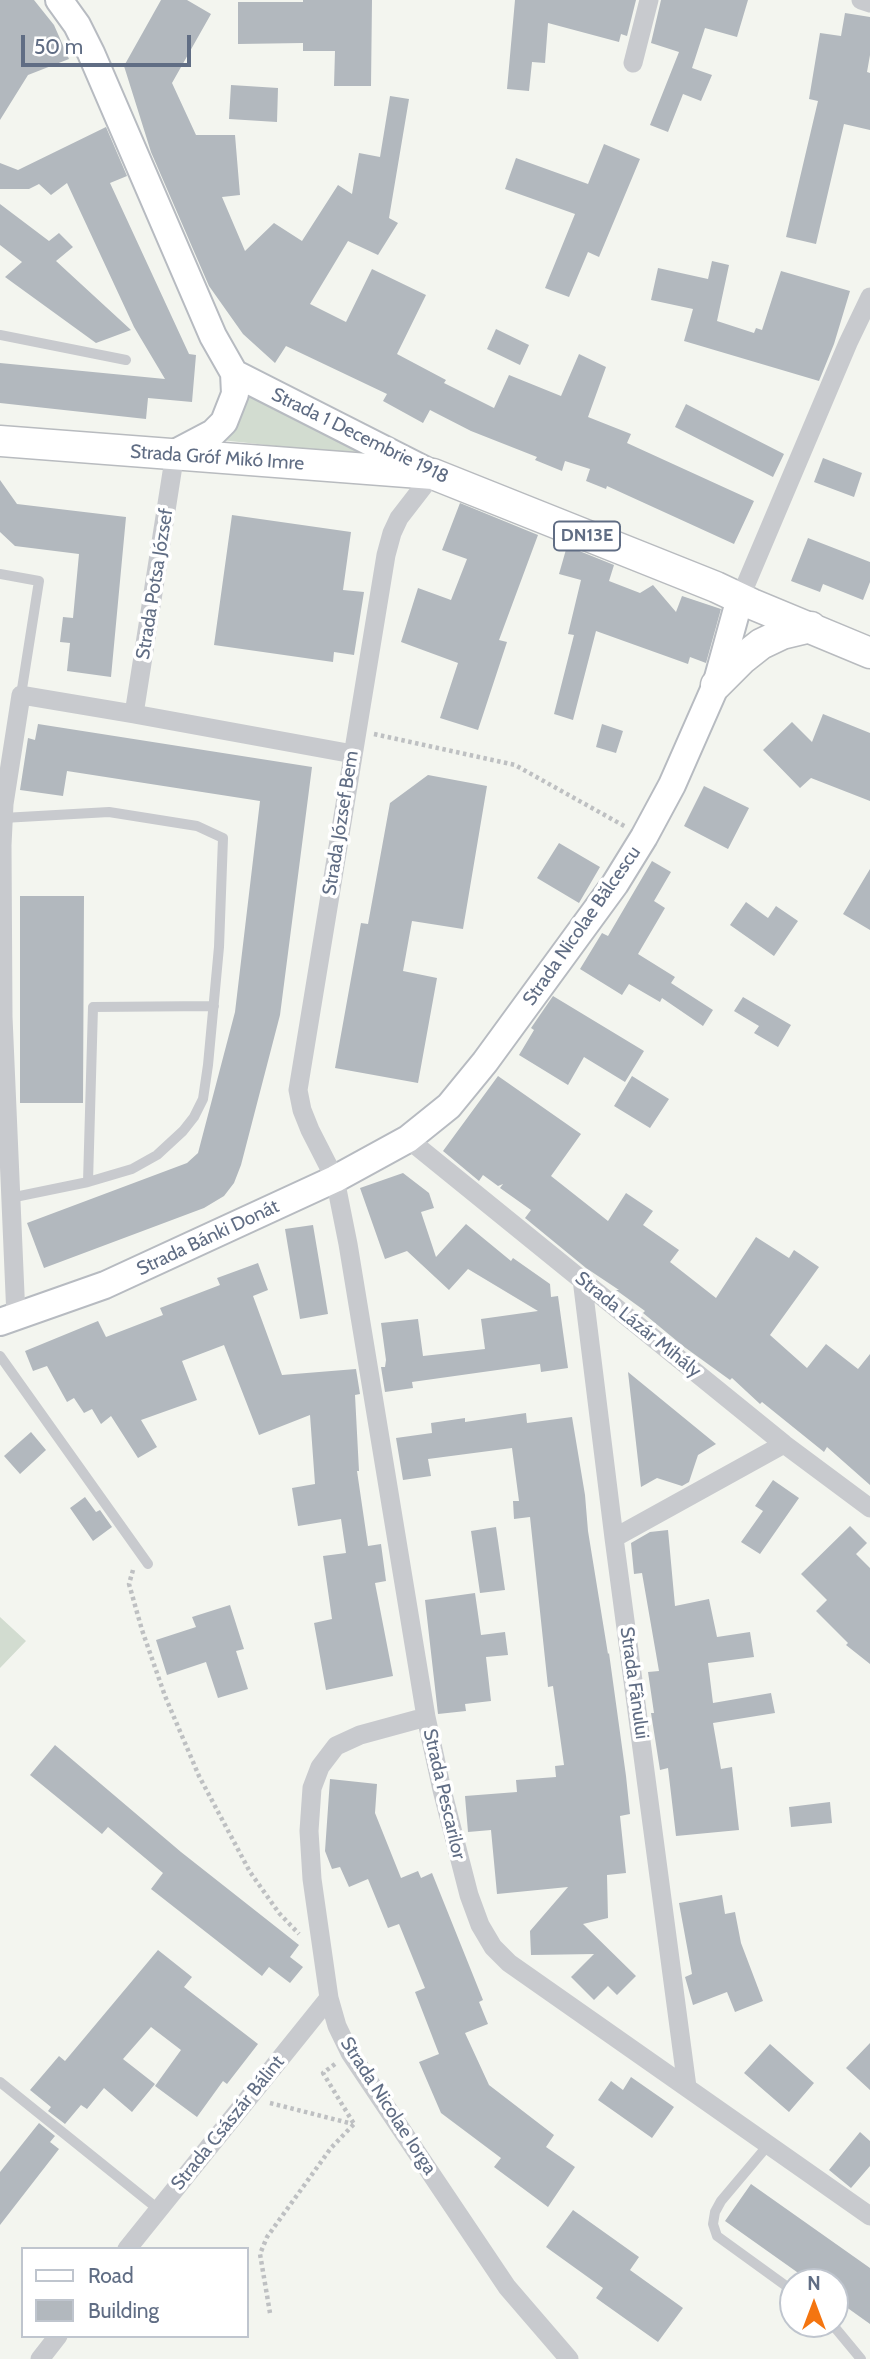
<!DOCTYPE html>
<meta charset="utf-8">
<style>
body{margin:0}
#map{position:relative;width:870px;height:2359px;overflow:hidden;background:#f3f5ef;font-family:Cabin,sans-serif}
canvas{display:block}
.legend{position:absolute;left:21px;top:2247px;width:228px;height:91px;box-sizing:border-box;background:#fff;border:2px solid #bfc5ce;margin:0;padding:9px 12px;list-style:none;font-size:21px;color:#606d84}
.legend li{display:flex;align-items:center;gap:14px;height:35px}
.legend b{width:35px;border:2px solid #bfc5ce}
.north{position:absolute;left:779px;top:2268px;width:70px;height:70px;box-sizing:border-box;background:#fff;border:2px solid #bfc5ce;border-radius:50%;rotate:0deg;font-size:19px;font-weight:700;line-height:28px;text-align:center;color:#606d84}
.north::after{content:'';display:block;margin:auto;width:24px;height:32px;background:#f47510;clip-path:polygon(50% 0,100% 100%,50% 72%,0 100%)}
.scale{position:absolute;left:21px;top:35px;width:170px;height:32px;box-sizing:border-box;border:4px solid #606d84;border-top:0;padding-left:9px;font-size:21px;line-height:24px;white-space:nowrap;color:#606d84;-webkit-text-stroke:5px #fff;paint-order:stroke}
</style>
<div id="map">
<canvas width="870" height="2359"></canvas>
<ul class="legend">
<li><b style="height:9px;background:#fff"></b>Road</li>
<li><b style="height:19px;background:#b2b8be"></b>Building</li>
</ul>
<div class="north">N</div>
<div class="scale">50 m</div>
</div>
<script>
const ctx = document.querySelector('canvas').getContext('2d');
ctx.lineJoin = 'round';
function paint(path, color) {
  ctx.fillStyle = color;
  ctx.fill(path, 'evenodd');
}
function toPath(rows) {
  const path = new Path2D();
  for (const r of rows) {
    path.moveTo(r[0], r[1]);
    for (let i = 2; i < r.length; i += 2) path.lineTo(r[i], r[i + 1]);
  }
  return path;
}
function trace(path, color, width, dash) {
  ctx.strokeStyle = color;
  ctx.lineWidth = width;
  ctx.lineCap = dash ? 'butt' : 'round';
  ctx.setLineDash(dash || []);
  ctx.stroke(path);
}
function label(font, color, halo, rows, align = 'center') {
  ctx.font = font + ' Cabin,sans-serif';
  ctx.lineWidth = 7;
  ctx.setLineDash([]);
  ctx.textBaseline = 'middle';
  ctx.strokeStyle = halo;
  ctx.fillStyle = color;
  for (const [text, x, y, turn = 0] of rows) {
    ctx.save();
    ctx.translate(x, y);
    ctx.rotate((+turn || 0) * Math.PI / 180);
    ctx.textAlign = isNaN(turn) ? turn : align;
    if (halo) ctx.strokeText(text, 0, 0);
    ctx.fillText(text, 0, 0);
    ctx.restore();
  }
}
paint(toPath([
 [245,389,385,458,221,440,241,417],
 [0,1617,26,1641,0,1668]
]), '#d2dcd0');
paint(toPath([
 [0,0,34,0,54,25,69,59,28,75,0,120],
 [161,0,187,0,211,14,172,83,196,135,235,135,240,195,222,197,245,251,274,223,302,241,338,185,352,194,359,153,380,157,390,96,409,99,389,218,398,223,378,255,348,241,310,304,346,322,372,269,426,295,397,354,446,380,444,383,494,408,509,375,561,396,579,354,606,367,588,417,631,434,627,443,754,501,734,544,607,486,606,489,586,481,590,469,565,461,562,471,535,460,537,457,471,431,430,410,423,423,383,401,387,394,286,346,275,363,243,334,209,286,151,152,124,66],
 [303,0,372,0,371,86,334,86,335,51,303,51,303,43,238,44,238,2,303,2],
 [515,0,636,0,627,36,621,34,619,42,548,23,545,63,532,62,529,91,507,89],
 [661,0,748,0,737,37,705,28,692,68,712,75,701,101,683,94,668,132,650,125,679,52,651,43],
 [845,13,870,17,870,55,867,72,870,73,870,130,844,124,816,244,786,237,818,101,809,99,820,33,841,36],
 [231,85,278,88,277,122,229,119],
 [106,127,127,176,110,183,189,354,196,355,192,402,148,398,146,419,0,403,0,363,165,379,134,327,67,183,51,195,39,184,29,189,0,189,0,163,18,170],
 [604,144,640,159,599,257,588,252,569,297,545,288,575,214,505,189,516,158,588,184],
 [0,204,49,241,59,233,73,247,56,261,131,330,96,343,5,277,22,262,0,245],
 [712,261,729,265,717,321,754,333,756,328,762,330,781,271,850,291,834,344,819,381,684,341,693,309,651,300,658,268,708,279],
 [496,329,529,345,520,365,487,349],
 [686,404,784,454,773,477,675,427],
 [823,458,862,473,854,497,814,482],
 [0,480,17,504,126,517,111,677,67,671,70,643,60,642,63,617,73,618,79,554,15,546,0,532],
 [460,503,538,535,499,640,507,642,478,730,440,718,458,663,401,642,418,588,451,600,467,559,442,550],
 [232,515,351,532,343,590,364,592,354,655,334,652,333,662,214,645],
 [808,538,870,562,870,582,863,600,823,584,820,592,791,581],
 [567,546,614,565,609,581,640,593,653,585,676,612,682,596,721,609,706,663,690,657,688,664,596,631,573,720,554,714,574,635,568,634,581,580,559,574],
 [823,714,870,733,870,801,811,778,800,788,763,750,792,722,812,742],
 [38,724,312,767,280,1015,241,1165,234,1183,224,1196,204,1208,44,1268,27,1223,187,1163,198,1153,235,1012,260,801,67,771,63,796,20,790,28,738,35,740],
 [602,724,623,731,616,753,596,747],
 [428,775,487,786,463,929,412,921,403,971,437,978,418,1083,335,1068,361,923,368,924,390,803],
 [704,786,749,808,728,849,684,826],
 [559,843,600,867,579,903,537,878],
 [652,861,671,872,654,901,665,908,638,954,675,977,671,983,713,1010,703,1026,662,998,660,1002,629,984,622,995,580,969,602,933,608,936],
 [870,869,870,930,843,914],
 [20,896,84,896,83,1103,20,1103],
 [746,902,768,918,776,906,798,921,774,956,730,925],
 [553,996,644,1051,625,1082,584,1057,568,1085,519,1055,534,1030,531,1028],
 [743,997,791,1025,778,1047,754,1033,759,1026,734,1011],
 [498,1076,581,1134,551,1176,608,1221,626,1193,653,1211,643,1225,679,1250,670,1262,716,1298,756,1237,789,1258,794,1250,819,1267,770,1335,807,1368,826,1344,858,1369,870,1354,870,1485,827,1447,824,1452,762,1402,760,1404,732,1378,730,1380,683,1346,643,1313,645,1311,616,1290,619,1290,586,1268,525,1218,531,1210,500,1188,503,1184,498,1186,483,1175,479,1181,443,1151],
 [632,1076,669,1099,650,1128,614,1106],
 [403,1173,429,1193,434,1208,421,1212,436,1257,466,1224,511,1261,513,1258,550,1284,551,1297,558,1296,568,1368,541,1372,540,1364,412,1382,413,1388,385,1392,381,1367,385,1367,386,1360,381,1323,418,1319,423,1356,485,1349,481,1319,538,1311,468,1269,449,1290,407,1251,385,1259,360,1188],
 [313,1225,328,1314,300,1319,285,1229],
 [258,1263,268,1290,253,1296,282,1375,356,1369,360,1394,355,1395,359,1471,357,1471,368,1546,381,1544,386,1581,375,1583,393,1676,326,1690,314,1623,332,1619,323,1556,346,1553,341,1519,298,1526,292,1488,315,1484,310,1415,259,1435,224,1345,182,1361,197,1400,141,1420,157,1447,138,1458,111,1416,101,1424,92,1409,84,1413,74,1398,67,1402,47,1366,33,1371,25,1351,98,1321,106,1337,163,1315,160,1308,220,1285,217,1278],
 [628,1372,716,1444,698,1455,689,1482,682,1486,657,1478,641,1487],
 [526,1413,527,1423,572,1417,585,1495,588,1531,608,1654,609,1653,626,1776,630,1814,620,1816,626,1873,607,1875,608,1918,583,1924,636,1976,617,1995,608,1986,594,2000,571,1977,594,1954,531,1955,530,1931,568,1887,497,1894,491,1830,468,1832,465,1796,517,1792,516,1780,556,1777,555,1766,564,1765,553,1686,548,1687,530,1517,514,1519,513,1501,519,1501,512,1448,428,1459,431,1476,403,1480,396,1438,432,1433,431,1423,465,1418,465,1422],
 [31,1432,46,1450,20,1474,4,1456],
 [773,1480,799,1498,760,1554,741,1542,763,1511,755,1506],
 [85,1497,96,1512,100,1510,112,1527,93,1541,70,1508],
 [850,1526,867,1543,856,1554,870,1568,870,1664,846,1645,848,1643,816,1611,827,1600,801,1574],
 [496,1527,505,1590,480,1593,471,1531],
 [668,1530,675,1606,709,1599,717,1637,750,1632,754,1657,708,1663,713,1703,771,1693,775,1713,713,1723,721,1769,732,1767,739,1830,676,1836,668,1768,660,1770,651,1713,654,1713,648,1672,659,1671,642,1573,634,1574,631,1543,650,1532],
 [475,1593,481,1635,505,1632,508,1655,486,1657,491,1701,465,1704,466,1711,438,1714,425,1600],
 [230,1605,244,1649,236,1651,248,1689,218,1698,206,1662,167,1675,156,1640,196,1627,192,1617],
 [55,1745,181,1852,299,1945,290,1957,303,1967,290,1983,269,1967,262,1976,151,1889,163,1873,108,1827,102,1834,30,1775],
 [330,1779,377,1784,375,1813,401,1878,418,1871,421,1878,432,1873,483,2000,479,2002,488,2024,465,2033,489,2085,554,2135,546,2147,575,2167,548,2207,494,2167,501,2158,441,2113,419,2062,439,2054,415,1992,425,1988,399,1924,388,1928,368,1879,349,1887,340,1867,332,1869,325,1851],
 [830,1802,832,1823,791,1827,789,1807],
 [722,1895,725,1914,735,1912,741,1943,763,2001,735,2012,727,1992,693,2005,685,1977,692,1974,679,1903],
 [158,1950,192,1977,184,1987,258,2044,227,2084,223,2081,197,2117,155,2086,181,2050,151,2027,123,2059,155,2084,132,2112,104,2088,87,2109,81,2105,65,2124,48,2111,51,2107,30,2090,59,2056,65,2061],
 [870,2043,870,2090,846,2068],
 [770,2044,814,2083,789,2112,744,2073],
 [631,2077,674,2107,652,2138,598,2100,611,2081,623,2090],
 [39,2123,55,2136,50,2142,59,2149,0,2225,0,2172],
 [860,2132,870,2141,870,2166,851,2188,829,2170],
 [751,2184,870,2268,870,2324,835,2299,835,2282,811,2282,725,2221],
 [573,2210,639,2257,630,2270,683,2308,658,2342,596,2298,603,2288,546,2247]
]), '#b2b8be');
const secondary = toPath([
 [59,0,77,25,91,53,213,336,234,373,429,472],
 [175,453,213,433,224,422,235,394,234,373],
 [0,1322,105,1285,335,1179,408,1139,449,1106,485,1062,615,884,644,837,672,785,716,685,740,598]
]);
const primary = toPath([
 [0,441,433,474,716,587,752,604,870,653],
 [716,685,742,659,761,644,782,634,811,627]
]);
trace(secondary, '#b7bbc1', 30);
trace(primary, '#b8bbbf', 33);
trace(toPath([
 [374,734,515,765,626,827],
 [133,1570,129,1584,142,1630,165,1696,199,1776,250,1872,279,1913,299,1934],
 [335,2064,323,2073,354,2124],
 [270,2103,353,2124],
 [270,2313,260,2254,267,2237,331,2148,354,2124]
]), '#bec0c2', 4.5, [3.5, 3.5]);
trace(toPath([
 [0,335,126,360],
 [0,574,39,581,21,695],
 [3,818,109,812,197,826,223,838,219,947,208,1065,203,1099,194,1117,183,1131,157,1155,132,1169,88,1182,10,1198],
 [88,1182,93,1007,214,1006],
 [0,1356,148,1564],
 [0,2082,158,2209],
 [769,2144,721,2201,715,2212,713,2224,717,2236,793,2291],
 [832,2324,861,2359]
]), '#c8cace', 10);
trace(toPath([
 [861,0,870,3],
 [633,63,649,0],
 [175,453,134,714,353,754],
 [433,474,399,518,392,533,386,555,298,1090,302,1110,310,1130,335,1179,348,1244,426,1717,442,1790,469,1895,480,1925,493,1947,509,1963,870,2216],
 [740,598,848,343,870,297],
 [408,1139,784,1444,870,1508],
 [582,1279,614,1538,687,2087],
 [16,1317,3,1017,2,845,4,804,21,695,134,714],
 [614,1538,784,1444],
 [426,1717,360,1735,336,1746,320,1767,312,1788,309,1831,312,1879,329,1998,337,2026,350,2053,507,2287,569,2359],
 [127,2249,329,1998],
 [40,2359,58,2336]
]), '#c8cace', 19);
trace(secondary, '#fff', 26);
trace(primary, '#fff', 30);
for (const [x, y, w] of [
 [587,536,66]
]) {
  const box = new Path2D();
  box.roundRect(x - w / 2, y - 14.5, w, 29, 5);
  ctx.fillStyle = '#fff';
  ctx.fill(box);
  trace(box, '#606d84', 2);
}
label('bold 18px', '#606d84', null, [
 ["DN13E",587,536]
]);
label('19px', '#606d84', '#fff', [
 ["Strada 1 Decembrie 1918",360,436,26],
 ["Strada Gróf Mikó Imre",217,458,4],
 ["Strada Potsa József",155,584,-81],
 ["Strada József Bem",341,823,-81],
 ["Strada Nicolae Bălcescu",582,926,-55],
 ["Strada Bánki Donát",208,1238,-25],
 ["Strada Lázár Mihály",638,1325,39],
 ["Strada Fânului",634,1683,82],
 ["Strada Pescarilor",444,1794,77],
 ["Strada Nicolae Iorga",388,2106,57],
 ["Strada Császár Bálint",228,2123,-51]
]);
</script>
